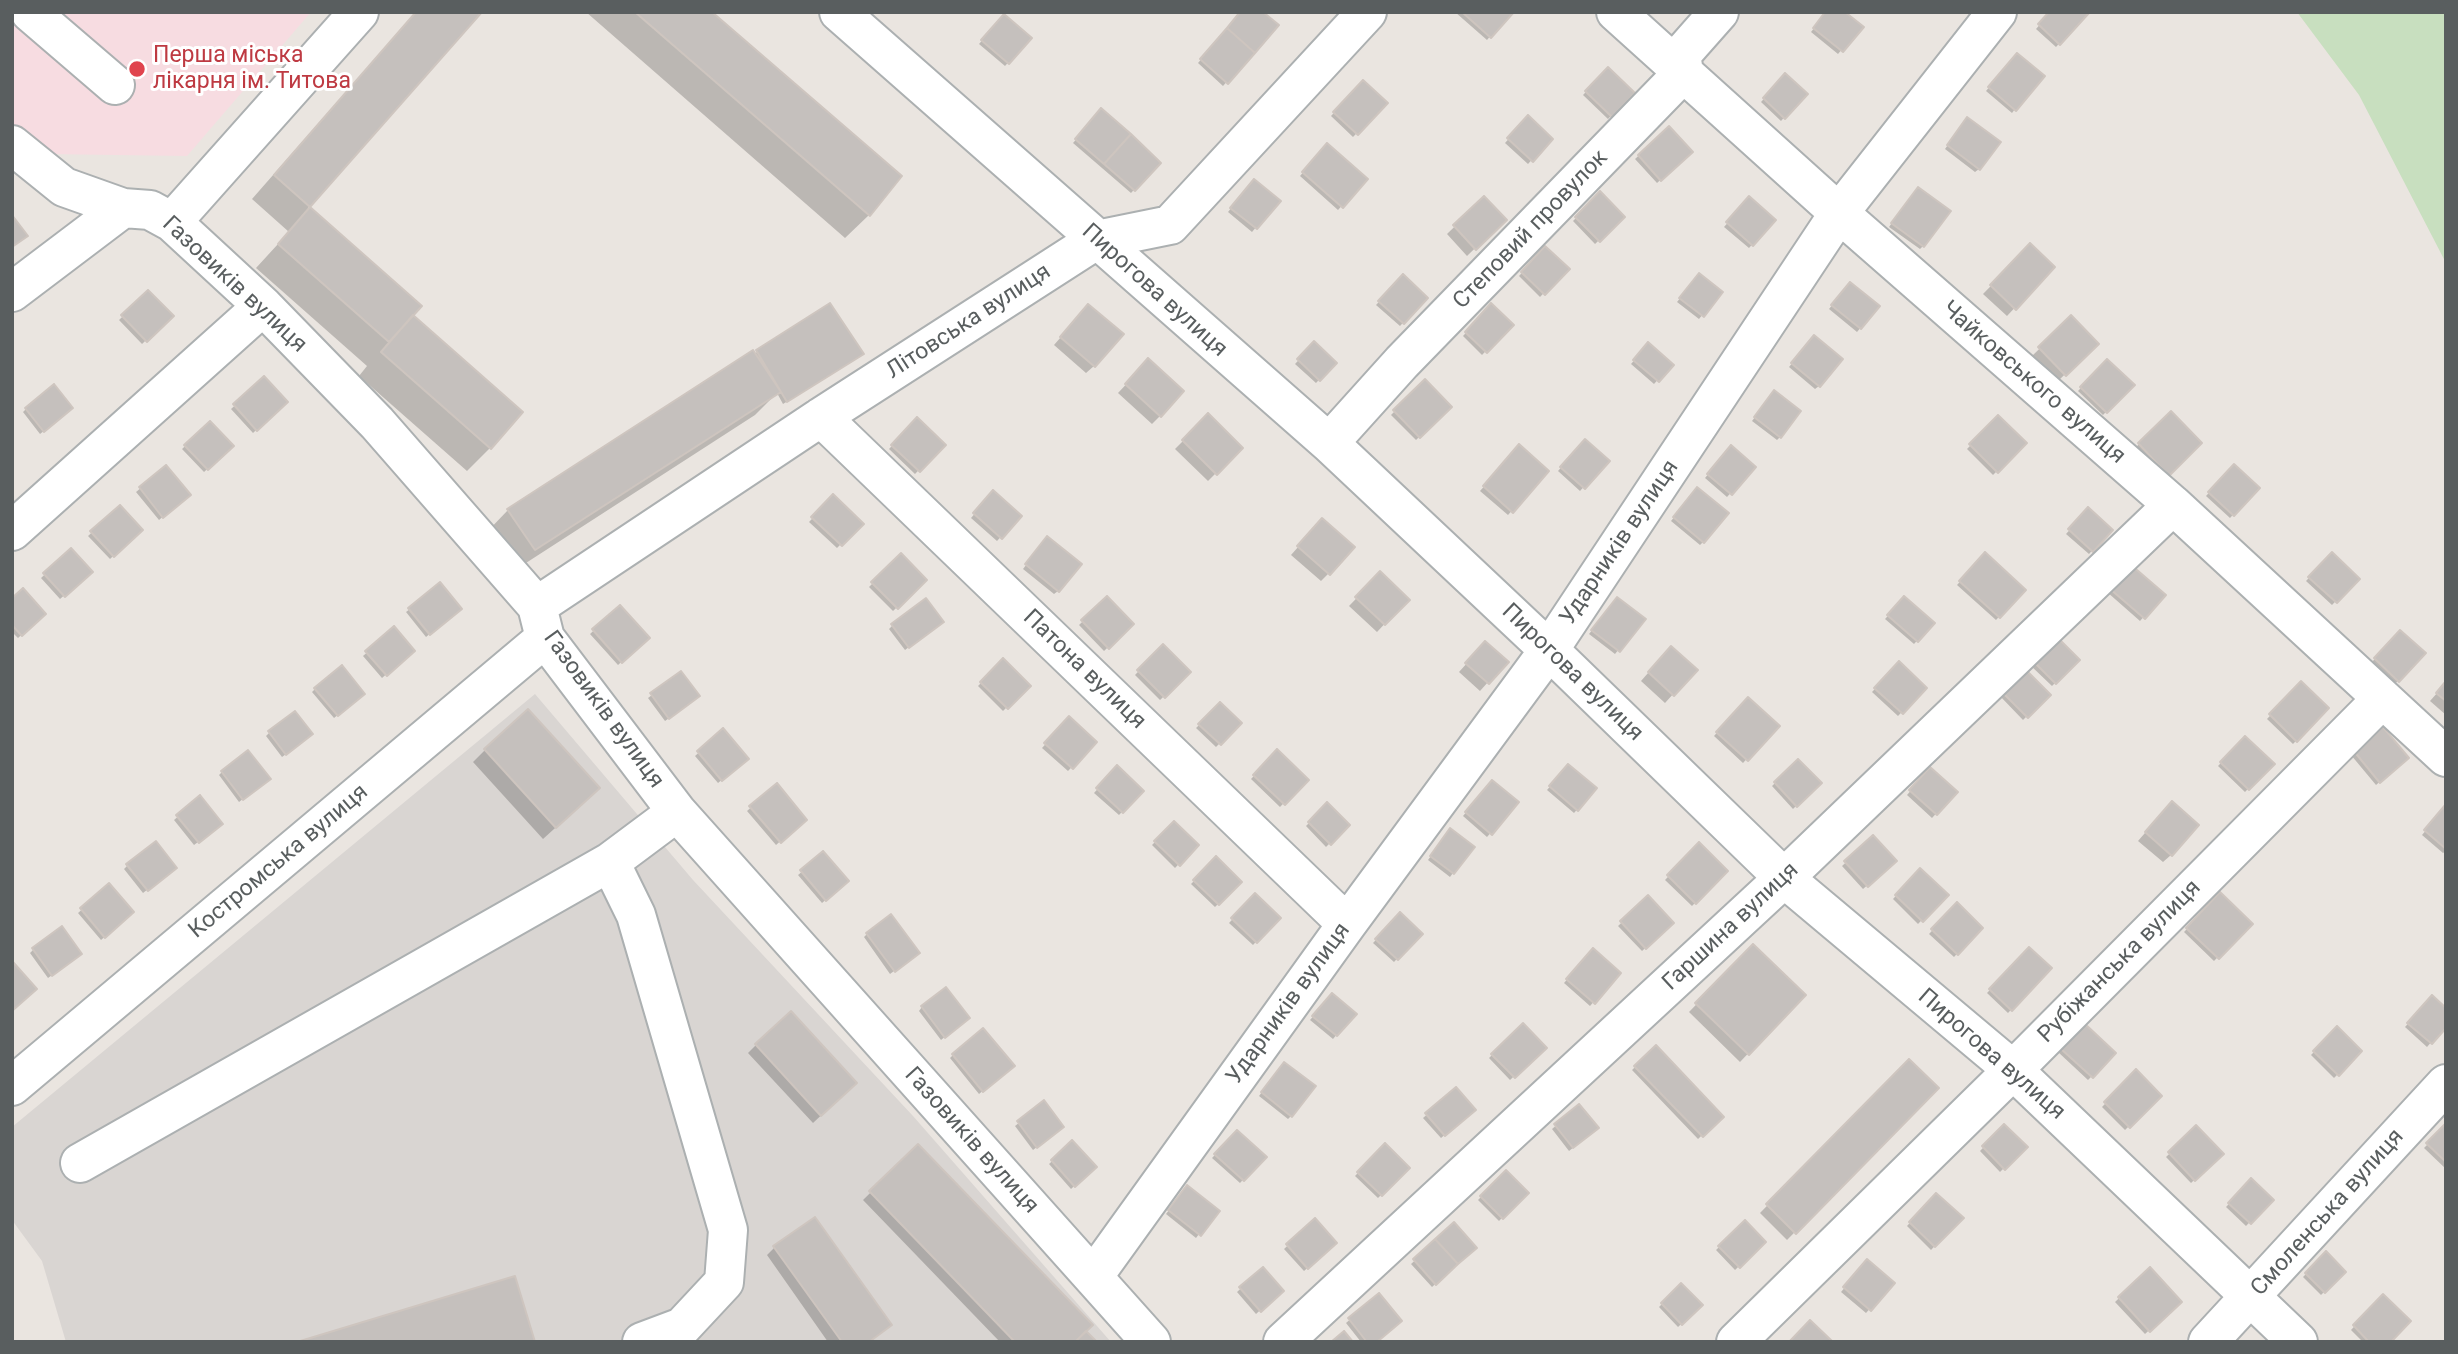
<!DOCTYPE html>
<meta charset="utf-8">
<style>
body{margin:0}
#map{position:relative;width:2458px;height:1354px;overflow:hidden;background:#eae5e0;font-family:Roboto,sans-serif}
canvas{display:block}
.frame{position:absolute;inset:0;border:14px solid #595e5f;pointer-events:none}
</style>
<div id="map">
<canvas width="2458" height="1354"></canvas>
<div class="frame"></div>
</div>
<script>
const ctx = document.querySelector('canvas').getContext('2d');
ctx.lineJoin = 'round';
function paint(path, color) {
  ctx.fillStyle = color;
  ctx.fill(path, 'evenodd');
}
function toPath(rows) {
  const path = new Path2D();
  for (const r of rows) {
    path.moveTo(r[0], r[1]);
    for (let i = 2; i < r.length; i += 2) path.lineTo(r[i], r[i + 1]);
  }
  return path;
}
function trace(path, color, width, dash) {
  ctx.strokeStyle = color;
  ctx.lineWidth = width;
  ctx.lineCap = dash ? 'butt' : 'round';
  ctx.setLineDash(dash || []);
  ctx.stroke(path);
}
function label(font, color, halo, rows, align = 'center') {
  ctx.font = font + ' Roboto,sans-serif';
  ctx.lineWidth = 6;
  ctx.setLineDash([]);
  ctx.textBaseline = 'middle';
  ctx.strokeStyle = halo;
  ctx.fillStyle = color;
  for (const [text, x, y, turn = 0] of rows) {
    ctx.save();
    ctx.translate(x, y);
    ctx.rotate((+turn || 0) * Math.PI / 180);
    ctx.textAlign = isNaN(turn) ? turn : align;
    if (halo) ctx.strokeText(text, 0, 0);
    ctx.fillText(text, 0, 0);
    ctx.restore();
  }
}
paint(toPath([
 [535,694,693,880,913,1116,1111,1342,66,1342,42,1261,12,1220,12,1127]
]), '#d9d5d2');
paint(toPath([
 [12,12,311,12,187,156,45,154,12,126]
]), '#f7dce1');
paint(toPath([
 [2297,12,2446,12,2446,263,2359,95]
]), '#c8dfbf');
paint(toPath([
 [416,12,479,12,308,208,419,306,411,315,490,448,467,471,359,376,367,366,256,268,289,232,252,199],
 [586,12,709,12,869,215,845,238],
 [1242,12,1277,25,1223,86,1198,63],
 [1455,12,1511,12,1487,40],
 [1827,12,1861,27,1838,54,1811,32],
 [2051,12,2087,13,2056,47,2036,29],
 [1004,16,1030,38,1005,66,979,44],
 [2014,58,2015,109,2012,113,1986,91],
 [1608,69,1633,93,1608,119,1583,95],
 [1785,76,1805,94,1781,121,1761,102],
 [1363,82,1386,103,1353,137,1331,116],
 [1101,111,1159,163,1131,193,1073,143],
 [1528,118,1551,139,1528,164,1505,143],
 [1964,122,1979,169,1975,172,1945,149],
 [1669,128,1691,152,1657,183,1635,159],
 [1327,145,1366,179,1338,210,1300,176],
 [1251,184,1278,201,1252,232,1228,212],
 [1914,192,1923,246,1920,249,1889,227],
 [1600,194,1623,217,1595,244,1573,221],
 [1484,198,1504,220,1467,256,1447,234],
 [1750,198,1774,220,1749,248,1724,227],
 [2030,246,2053,267,2007,316,1983,294],
 [1545,248,1567,269,1540,297,1519,276],
 [1403,277,1426,298,1400,326,1376,305],
 [1696,279,1721,292,1699,319,1677,302],
 [1847,287,1878,307,1857,332,1829,309],
 [148,292,171,316,142,344,119,320],
 [1491,306,1511,325,1482,355,1463,336],
 [1081,314,1094,366,1086,373,1054,345],
 [2071,318,2096,344,2057,382,2032,356],
 [1811,341,1819,386,1815,389,1789,367],
 [1314,344,1335,363,1316,383,1295,364],
 [1648,345,1671,365,1654,384,1631,364],
 [753,352,754,355,757,352,858,357,783,404,777,393,755,415,512,572,485,534,508,510],
 [1148,361,1160,416,1152,424,1118,393],
 [2107,361,2132,385,2103,415,2078,391],
 [264,379,285,402,253,433,231,409],
 [1425,381,1450,407,1416,440,1391,415],
 [1771,396,1780,437,1777,440,1752,421],
 [26,409,68,412,40,434,23,412],
 [2171,414,2200,443,2165,478,2135,448],
 [1208,416,1241,448,1208,481,1175,449],
 [1998,417,2025,443,1993,475,1967,449],
 [917,420,943,445,915,474,889,449],
 [210,423,232,446,204,472,182,449],
 [1585,441,1607,461,1580,491,1558,471],
 [1519,447,1547,471,1508,515,1480,491],
 [1731,447,1754,467,1727,497,1705,478],
 [2234,466,2258,488,2230,518,2206,496],
 [166,467,185,498,159,520,136,492],
 [993,493,1020,516,997,541,971,518],
 [1694,493,1703,542,1700,545,1671,521],
 [833,497,861,524,837,548,809,522],
 [120,507,140,530,110,559,88,536],
 [2088,510,2111,530,2089,554,2066,534],
 [1315,528,1329,573,1321,581,1291,555],
 [1044,542,1058,591,1054,594,1023,569],
 [71,550,91,572,60,599,41,578],
 [2332,554,2357,579,2332,605,2306,581],
 [901,555,925,580,893,611,869,587],
 [1985,555,2024,590,1996,620,1957,585],
 [2130,566,2163,595,2140,621,2107,592],
 [1380,574,1407,600,1377,632,1349,606],
 [1107,598,1132,624,1104,651,1079,625],
 [1904,599,1932,624,1914,644,1885,619],
 [12,600,44,614,18,638,12,632],
 [1614,603,1643,619,1615,654,1589,634],
 [619,607,647,638,618,665,590,634],
 [410,609,456,612,426,637,406,612],
 [938,625,905,650,889,629,892,626],
 [394,629,413,651,382,678,363,656],
 [2400,632,2423,653,2395,684,2372,662],
 [2056,638,2078,660,2052,686,2030,665],
 [1163,646,1189,672,1160,700,1135,675],
 [1478,651,1506,662,1480,691,1459,672],
 [1663,656,1695,670,1665,703,1641,681],
 [1003,661,1028,686,1003,711,978,686],
 [1899,664,1925,688,1898,716,1872,692],
 [2024,670,2048,695,2023,720,1999,695],
 [2301,683,2327,708,2293,744,2267,719],
 [2446,683,2446,715,2430,701],
 [315,689,360,697,334,718,312,692],
 [652,695,695,700,665,721,648,698],
 [1748,699,1777,726,1743,763,1714,736],
 [1220,705,1239,724,1216,747,1196,728],
 [1069,719,1095,743,1068,771,1042,748],
 [2382,728,2407,758,2376,785,2351,755],
 [723,731,743,762,718,783,695,756],
 [269,733,308,738,282,757,266,736],
 [2245,738,2272,764,2245,792,2218,766],
 [485,750,586,800,543,839,473,762],
 [1277,752,1306,780,1280,807,1251,779],
 [1798,761,1819,783,1793,809,1772,786],
 [1568,766,1595,789,1574,813,1547,790],
 [1117,768,1142,791,1119,815,1094,793],
 [1930,769,1956,792,1932,818,1907,795],
 [222,772,265,782,239,802,219,775],
 [776,785,805,819,776,845,747,811],
 [1489,785,1517,803,1487,837,1463,816],
 [200,798,218,827,194,845,174,820],
 [1327,805,1348,825,1326,847,1306,826],
 [2446,807,2446,851,2443,853,2422,835],
 [2164,811,2171,855,2163,862,2138,841],
 [1174,823,1197,845,1175,868,1152,845],
 [1447,834,1453,873,1450,877,1428,860],
 [1873,837,1895,861,1863,889,1842,866],
 [1699,845,1726,871,1692,906,1665,880],
 [823,854,847,881,822,903,798,875],
 [1216,859,1240,882,1215,907,1191,884],
 [127,866,171,871,143,893,124,869],
 [1920,870,1946,895,1918,924,1893,899],
 [109,886,132,912,101,940,78,913],
 [2220,895,2250,924,2214,961,2184,932],
 [1255,896,1278,918,1253,945,1229,923],
 [1648,898,1672,923,1642,951,1618,926],
 [1957,905,1981,928,1954,957,1929,934],
 [1400,915,1420,934,1394,962,1373,943],
 [867,934,914,956,890,974,864,937],
 [1753,946,1804,995,1740,1062,1689,1012],
 [33,950,77,957,48,978,30,953],
 [1593,950,1619,973,1590,1006,1564,983],
 [2029,950,2049,969,2008,1013,1987,993],
 [1332,995,1354,1014,1333,1039,1310,1020],
 [2432,998,2446,1025,2427,1047,2405,1027],
 [922,1007,964,1021,941,1040,919,1011],
 [1523,1025,1544,1048,1510,1080,1489,1058],
 [2084,1025,2114,1054,2088,1080,2058,1052],
 [2337,1029,2360,1052,2334,1078,2311,1055],
 [756,1045,847,1091,813,1123,748,1053],
 [1656,1047,1722,1116,1698,1139,1632,1070],
 [953,1055,1009,1069,979,1094,950,1058],
 [1909,1061,1937,1088,1787,1240,1760,1213],
 [1281,1067,1291,1116,1288,1119,1259,1096],
 [2136,1072,2160,1096,2125,1130,2102,1107],
 [1456,1089,1474,1110,1441,1138,1423,1118],
 [1044,1103,1059,1130,1033,1150,1015,1126],
 [1579,1106,1593,1132,1569,1151,1552,1129],
 [2004,1126,2025,1147,2000,1172,1980,1151],
 [2446,1126,2446,1169,2424,1148],
 [2196,1128,2221,1154,2191,1183,2166,1157],
 [1237,1132,1264,1157,1240,1183,1212,1158],
 [1072,1143,1094,1167,1071,1189,1049,1164],
 [1385,1145,1408,1168,1378,1198,1355,1176],
 [918,1146,1077,1338,1094,1342,1000,1342,863,1200],
 [1506,1172,1526,1193,1499,1221,1478,1200],
 [2251,1181,2271,1200,2246,1226,2226,1207],
 [1184,1191,1199,1234,1196,1238,1166,1214],
 [1936,1195,1961,1218,1931,1250,1907,1226],
 [1315,1220,1335,1243,1304,1271,1284,1249],
 [1745,1222,1764,1242,1735,1270,1716,1250],
 [1454,1225,1475,1247,1432,1287,1411,1264],
 [774,1248,890,1325,869,1342,828,1342,767,1255],
 [2326,1254,2344,1272,2321,1295,2303,1277],
 [1868,1261,1893,1283,1866,1313,1841,1292],
 [1262,1269,1281,1291,1256,1314,1237,1292],
 [2150,1269,2180,1302,2145,1334,2115,1302],
 [1681,1285,1701,1305,1678,1327,1659,1307],
 [1378,1295,1375,1342,1361,1342,1346,1323],
 [2383,1296,2388,1342,2363,1342,2351,1330]
]), '#0003');
const building = toPath([
 [416,12,482,12,310,207,274,175,416,12],
 [635,12,712,12,902,176,870,216,635,12],
 [1240,12,1263,12,1279,25,1255,53,1227,28,1240,12],
 [1462,12,1514,12,1491,38,1462,12],
 [1825,12,1845,12,1864,27,1843,52,1813,28,1825,12],
 [2049,12,2089,12,2089,13,2060,45,2038,24,2049,12],
 [1004,14,1032,38,1009,64,981,40,1004,14],
 [1227,28,1255,53,1228,84,1200,59,1227,28],
 [2017,53,2045,76,2016,111,1988,87,2017,53],
 [1608,67,1635,93,1612,117,1585,91,1608,67],
 [1785,73,1808,94,1785,119,1763,98,1785,73],
 [1363,80,1388,103,1358,135,1333,112,1363,80],
 [1101,108,1131,134,1104,164,1075,139,1101,108],
 [1528,115,1553,139,1533,162,1507,138,1528,115],
 [1967,117,2001,142,1980,170,1947,145,1967,117],
 [1669,126,1693,152,1661,181,1638,155,1669,126],
 [1131,134,1161,163,1135,191,1104,164,1131,134],
 [1327,143,1368,179,1343,208,1302,172,1327,143],
 [1254,179,1281,201,1257,229,1230,208,1254,179],
 [1918,187,1951,211,1924,247,1891,223,1918,187],
 [1600,191,1625,217,1600,242,1575,217,1600,191],
 [1484,196,1507,220,1476,250,1453,225,1484,196],
 [1749,196,1776,220,1753,246,1726,222,1749,196],
 [310,207,422,306,389,342,278,244,310,207],
 [12,215,28,236,12,247,12,215],
 [2030,243,2055,267,2016,310,1990,285,2030,243],
 [1545,246,1570,269,1545,295,1521,272,1545,246],
 [1699,273,1723,292,1704,317,1679,298,1699,273],
 [1403,274,1428,298,1404,324,1378,301,1403,274],
 [1850,282,1880,306,1861,329,1831,305,1850,282],
 [148,290,174,316,147,342,121,315,148,290],
 [830,303,864,354,787,402,756,350,830,303],
 [1491,303,1514,325,1487,353,1465,332,1491,303],
 [1088,304,1124,334,1095,367,1060,337,1088,304],
 [413,315,523,412,491,449,381,352,413,315],
 [2071,315,2099,344,2066,376,2038,347,2071,315],
 [1814,335,1843,359,1820,387,1791,363,1814,335],
 [1314,341,1337,363,1320,381,1297,359,1314,341],
 [1648,342,1674,365,1659,382,1633,360,1648,342],
 [753,350,781,392,535,550,507,509,753,350],
 [1148,358,1184,391,1161,417,1125,384,1148,358],
 [2107,359,2135,385,2107,413,2080,387,2107,359],
 [264,376,288,402,257,431,233,404,264,376],
 [1425,379,1452,407,1420,438,1393,410,1425,379],
 [54,384,73,408,44,432,25,408,54,384],
 [1774,390,1801,411,1781,438,1754,417,1774,390],
 [2171,411,2202,443,2169,476,2138,443,2171,411],
 [1208,413,1243,448,1217,475,1182,440,1208,413],
 [1998,415,2027,443,1998,473,1969,444,1998,415],
 [917,417,946,445,920,472,891,445,917,417],
 [210,421,234,446,208,470,184,445,210,421],
 [1585,439,1610,461,1585,489,1560,467,1585,439],
 [1519,444,1549,471,1513,513,1483,486,1519,444],
 [1731,445,1756,467,1732,495,1707,474,1731,445],
 [2234,464,2260,488,2234,516,2208,492,2234,464],
 [166,465,191,495,163,518,139,487,166,465],
 [1697,487,1729,513,1704,543,1673,517,1697,487],
 [993,490,1022,516,1002,539,973,513,993,490],
 [833,494,864,524,842,546,811,517,833,494],
 [120,505,143,530,114,557,90,531,120,505],
 [2088,507,2113,530,2093,552,2068,529,2088,507],
 [1322,518,1355,547,1330,575,1297,546,1322,518],
 [1047,536,1082,564,1059,592,1025,564,1047,536],
 [71,548,93,572,65,597,43,573,71,548],
 [1985,552,2026,590,2000,618,1959,581,1985,552],
 [2332,552,2360,579,2337,603,2308,577,2332,552],
 [901,553,927,580,898,609,871,582,901,553],
 [2130,564,2166,595,2145,619,2109,588,2130,564],
 [1380,571,1410,600,1385,625,1355,597,1380,571],
 [440,582,462,609,430,635,408,608,440,582],
 [23,588,46,614,22,636,12,625,12,598,23,588],
 [1107,596,1134,624,1109,649,1081,620,1107,596],
 [1904,596,1935,623,1918,642,1887,615,1904,596],
 [1617,597,1646,619,1620,652,1591,630,1617,597],
 [926,598,944,622,909,648,891,624,926,598],
 [620,605,650,638,622,663,592,629,620,605],
 [394,626,415,651,387,676,365,651,394,626],
 [2400,630,2426,653,2399,682,2374,658,2400,630],
 [2056,636,2080,660,2056,684,2032,660,2056,636],
 [1485,641,1509,662,1489,684,1465,663,1485,641],
 [1163,644,1191,672,1165,698,1137,670,1163,644],
 [1671,646,1698,670,1674,696,1648,672,1671,646],
 [1003,658,1031,686,1008,709,980,682,1003,658],
 [1899,661,1927,688,1903,714,1874,688,1899,661],
 [342,665,365,694,338,716,314,688,342,665],
 [2024,668,2051,695,2028,718,2001,691,2024,668],
 [681,671,700,696,669,719,650,693,681,671],
 [2301,681,2329,708,2297,742,2269,714,2301,681],
 [2446,681,2446,701,2436,693,2446,681],
 [1748,697,1780,726,1748,761,1716,732,1748,697],
 [1220,702,1242,723,1221,745,1198,724,1220,702],
 [528,709,600,788,556,828,484,749,528,709],
 [295,711,313,734,286,755,268,731,295,711],
 [1069,716,1097,742,1073,769,1044,743,1069,716],
 [2382,726,2409,758,2380,783,2353,750,2382,726],
 [723,728,749,759,722,781,697,751,723,728],
 [2245,736,2275,764,2249,790,2220,762,2245,736],
 [1277,749,1309,780,1285,805,1253,775,1277,749],
 [248,750,271,779,243,800,221,771,248,750],
 [1798,759,1822,783,1797,807,1774,782,1798,759],
 [1568,764,1597,788,1578,811,1549,786,1568,764],
 [1117,765,1144,791,1123,813,1096,788,1117,765],
 [1930,767,1958,792,1937,815,1909,790,1930,767],
 [1492,780,1519,802,1492,835,1465,812,1492,780],
 [777,783,807,820,781,843,749,806,777,783],
 [200,795,223,824,199,843,176,815,200,795],
 [2172,801,2199,825,2172,856,2145,832,2172,801],
 [1327,802,1350,825,1331,845,1308,822,1327,802],
 [2446,804,2446,849,2424,830,2446,804],
 [1174,821,1199,845,1180,866,1154,841,1174,821],
 [1450,828,1475,847,1454,874,1430,856,1450,828],
 [1873,835,1897,861,1868,887,1844,861,1873,835],
 [156,841,177,868,148,891,126,864,156,841],
 [1699,842,1728,871,1696,904,1667,875,1699,842],
 [823,851,849,881,826,901,800,870,823,851],
 [1216,856,1242,882,1219,905,1193,880,1216,856],
 [1920,868,1949,895,1923,922,1895,895,1920,868],
 [109,883,134,912,105,938,80,908,109,883],
 [2220,892,2253,924,2219,959,2186,928,2220,892],
 [1255,893,1281,918,1257,943,1231,918,1255,893],
 [1648,895,1674,923,1646,949,1620,921,1648,895],
 [1957,902,1983,928,1958,955,1931,929,1957,902],
 [1400,912,1423,934,1398,960,1375,939,1400,912],
 [891,914,920,953,895,972,866,933,891,914],
 [62,926,82,954,52,976,32,948,62,926],
 [1753,944,1806,995,1749,1055,1695,1003,1753,944],
 [2029,947,2052,968,2012,1011,1989,989,2029,947],
 [1593,948,1621,973,1595,1004,1566,979,1593,948],
 [13,962,37,989,12,1011,12,963,13,962],
 [946,987,970,1018,945,1038,921,1006,946,987],
 [1332,993,1357,1014,1337,1036,1312,1016,1332,993],
 [2432,995,2446,1008,2446,1028,2432,1044,2407,1023,2432,995],
 [791,1011,857,1083,821,1116,755,1044,791,1011],
 [1523,1023,1547,1048,1515,1078,1491,1054,1523,1023],
 [2084,1023,2116,1053,2093,1078,2060,1048,2084,1023],
 [2337,1026,2362,1051,2339,1076,2313,1051,2337,1026],
 [983,1028,1015,1066,983,1092,952,1054,983,1028],
 [1656,1045,1724,1117,1703,1137,1634,1066,1656,1045],
 [1909,1059,1939,1088,1796,1234,1766,1204,1909,1059],
 [1284,1062,1316,1086,1292,1117,1261,1092,1284,1062],
 [2136,1069,2162,1096,2130,1128,2104,1102,2136,1069],
 [1456,1087,1476,1110,1445,1136,1425,1113,1456,1087],
 [1044,1100,1064,1127,1037,1148,1017,1121,1044,1100],
 [1579,1104,1599,1128,1573,1148,1554,1124,1579,1104],
 [2446,1123,2446,1162,2426,1143,2446,1123],
 [2004,1124,2028,1147,2005,1170,1982,1146,2004,1124],
 [2196,1125,2224,1154,2195,1181,2168,1152,2196,1125],
 [1237,1130,1267,1157,1244,1181,1214,1154,1237,1130],
 [1072,1140,1097,1167,1075,1187,1051,1160,1072,1140],
 [1385,1143,1410,1168,1382,1196,1357,1172,1385,1143],
 [918,1144,1093,1325,1075,1342,1015,1342,869,1191,918,1144],
 [1506,1170,1529,1193,1503,1219,1480,1196,1506,1170],
 [2251,1178,2274,1200,2251,1224,2228,1203,2251,1178],
 [1187,1185,1220,1211,1201,1236,1168,1210,1187,1185],
 [1936,1193,1964,1218,1935,1247,1909,1222,1936,1193],
 [815,1217,892,1325,869,1342,842,1342,773,1246,815,1217],
 [1315,1218,1337,1243,1308,1269,1286,1244,1315,1218],
 [1745,1220,1766,1242,1740,1268,1718,1246,1745,1220],
 [1454,1222,1477,1248,1458,1264,1435,1239,1454,1222],
 [1435,1239,1458,1264,1436,1285,1413,1259,1435,1239],
 [2326,1251,2346,1272,2325,1293,2305,1273,2326,1251],
 [1867,1259,1895,1283,1871,1311,1843,1287,1867,1259],
 [1263,1267,1284,1291,1261,1312,1239,1287,1263,1267],
 [2150,1267,2182,1302,2150,1332,2118,1297,2150,1267],
 [515,1276,535,1342,297,1342,515,1276],
 [1681,1283,1703,1305,1682,1325,1661,1303,1681,1283],
 [1379,1293,1402,1321,1377,1342,1367,1342,1348,1318,1379,1293],
 [2383,1294,2411,1321,2391,1342,2369,1342,2353,1325,2383,1294],
 [1810,1320,1833,1342,1789,1342,1810,1320],
 [1086,1331,1097,1342,1075,1342,1086,1331],
 [1344,1331,1353,1342,1331,1342,1344,1331]
]);
paint(building, '#c5c0bd');
trace(building, '#cec5bf', 2);
const minor = toPath([
 [30,12,115,85],
 [839,12,1329,443,1549,650,1784,878,2013,1070,2298,1342],
 [1616,12,1839,213,2173,505,2446,757],
 [12,145,64,187,123,208,150,210,172,222,263,306,377,423,537,606,545,638,677,812,1151,1342],
 [172,222,359,12],
 [12,292,123,208],
 [821,417,1347,924],
 [1329,443,1402,362,1684,72,1681,55,1719,12],
 [12,531,263,306],
 [537,606,821,417,1096,240,1170,225,1367,12],
 [610,862,636,915,728,1230,724,1282,682,1327,642,1342],
 [12,1086,545,638],
 [80,1163,610,862,677,812],
 [1093,1277,1347,924,1549,650,1839,213,1997,12],
 [1283,1342,1784,878,2173,505],
 [1736,1342,2013,1070,2382,699],
 [2208,1342,2446,1084]
]);
trace(minor, '#acb0b1', 42);
trace(minor, '#fff', 38);
for (const [x, y, r, color] of [
 [137,69,9,"#e0444e"]
]) {
  const dot = new Path2D();
  dot.arc(x, y, r, 0, 2 * Math.PI);
  ctx.fillStyle = color;
  ctx.fill(dot);
  trace(dot, '#fff', 2.5);
}
label('23px', '#be3a42', '#fff', [
 ["Перша міська",153,56],
 ["лікарня ім. Титова",153,82]
], 'left');
label('23px', '#595e5f', '#fff', [
 ["Степовий провулок",1531,230,-46],
 ["Газовиків вулиця",234,285,43],
 ["Пирогова вулиця",1154,291,42],
 ["Літовська вулиця",969,322,-33],
 ["Чайковського вулиця",2033,383,41],
 ["Ударників вулиця",1620,543,-56],
 ["Патона вулиця",1084,670,44],
 ["Пирогова вулиця",1572,673,44],
 ["Газовиків вулиця",603,710,54],
 ["Костромська вулиця",279,862,-40],
 ["Гаршина вулиця",1731,927,-43],
 ["Рубіжанська вулиця",2120,962,-45],
 ["Ударників вулиця",1289,1004,-54],
 ["Пирогова вулиця",1991,1055,41],
 ["Газовиків вулиця",971,1141,48],
 ["Смоленська вулиця",2328,1213,-48]
]);
</script>
